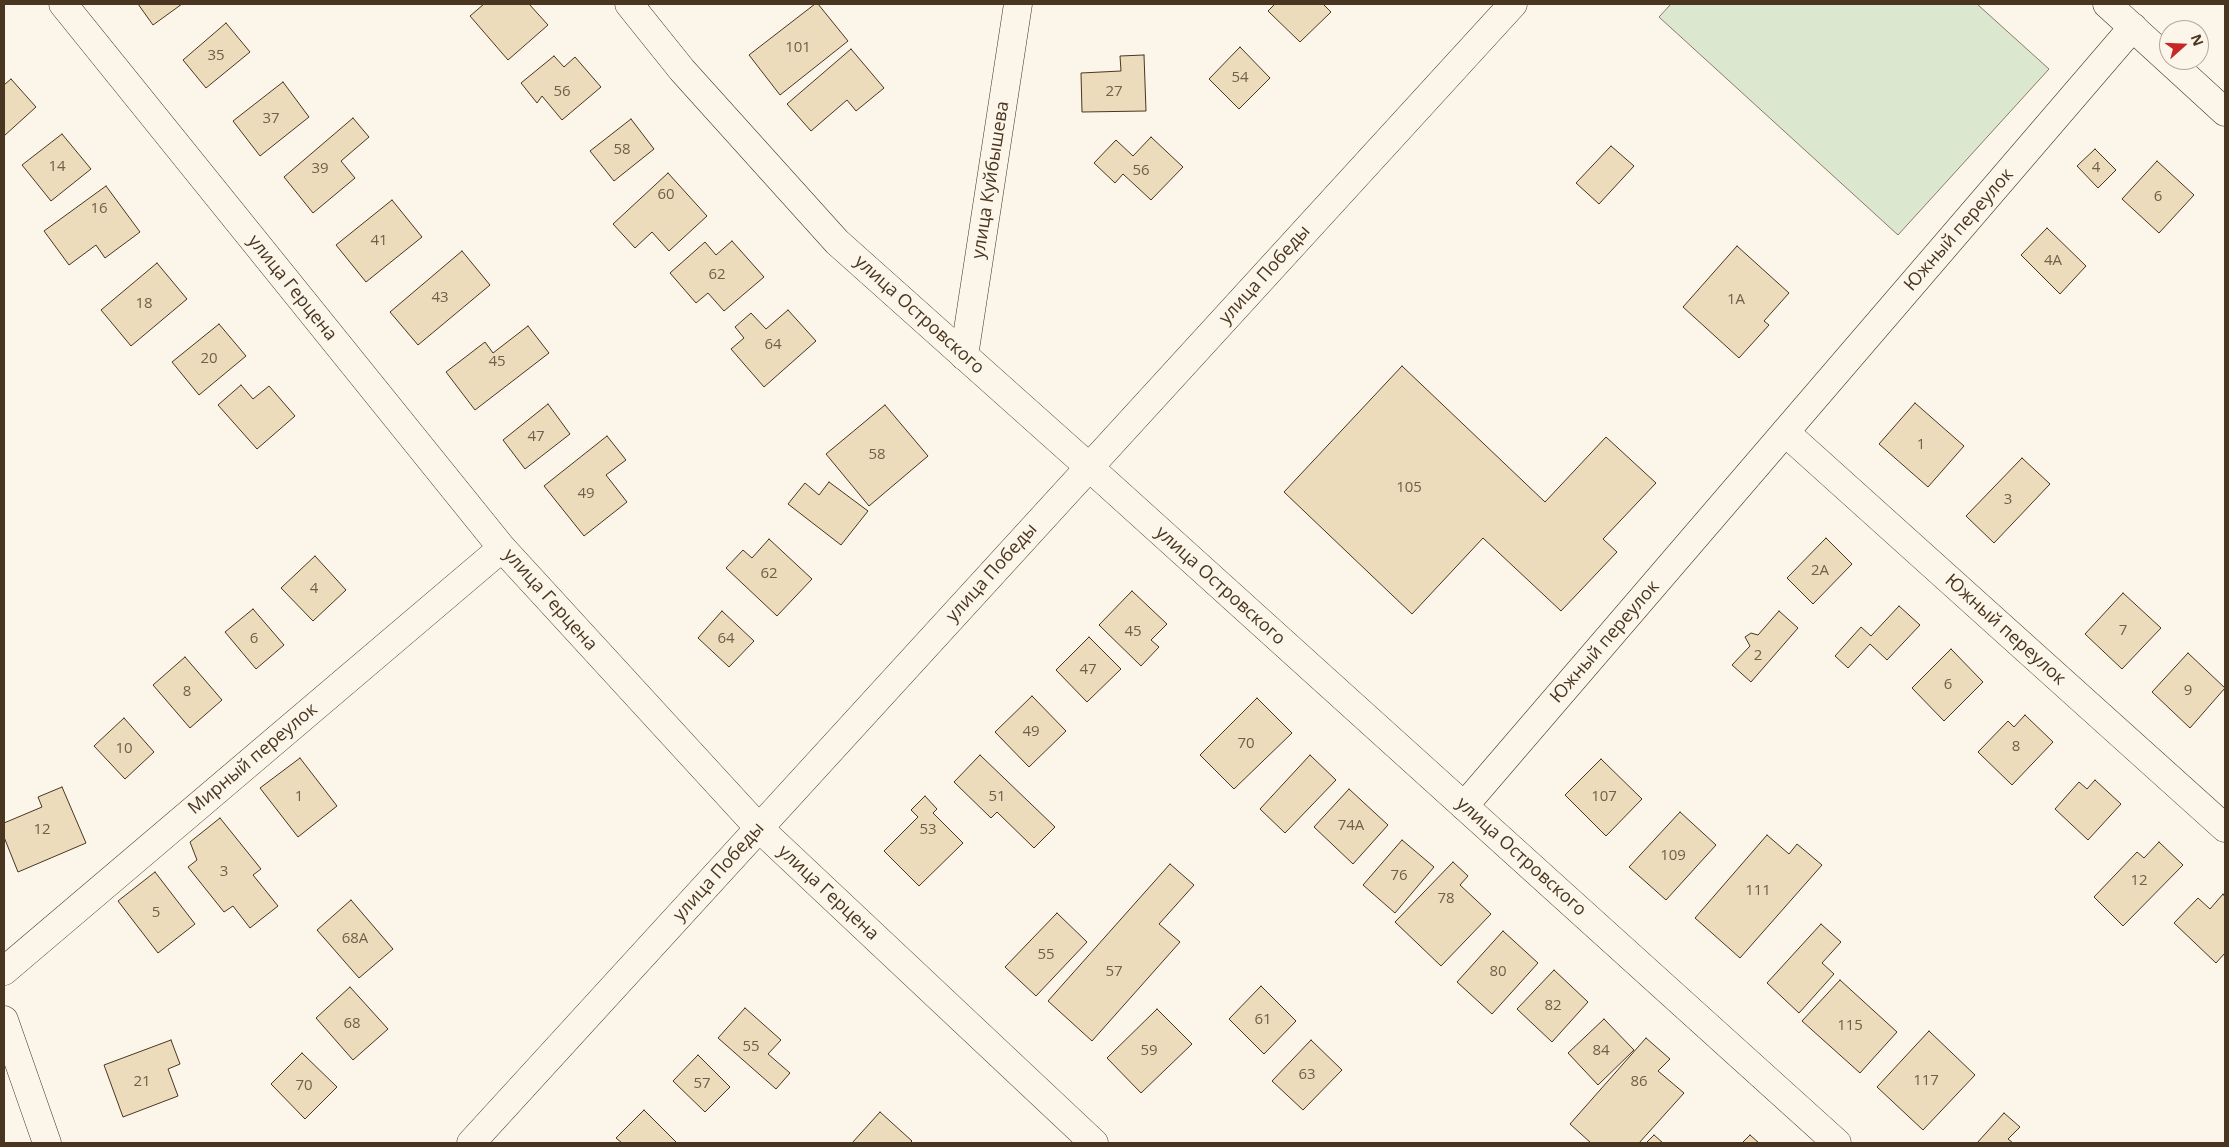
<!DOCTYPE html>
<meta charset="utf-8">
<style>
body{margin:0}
#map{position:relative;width:2229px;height:1147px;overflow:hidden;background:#fbf6e9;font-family:"Open Sans",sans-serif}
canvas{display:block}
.frame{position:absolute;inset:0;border:5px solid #4a3520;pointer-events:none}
.north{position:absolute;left:2159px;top:20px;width:50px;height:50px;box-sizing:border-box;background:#fbf6e9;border:1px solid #b4a999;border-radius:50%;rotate:70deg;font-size:14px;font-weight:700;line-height:20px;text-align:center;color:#4a3520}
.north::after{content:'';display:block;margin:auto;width:18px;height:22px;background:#c62828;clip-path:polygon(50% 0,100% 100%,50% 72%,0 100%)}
</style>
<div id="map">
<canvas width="2229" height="1147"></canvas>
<div class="frame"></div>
<div class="north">N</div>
</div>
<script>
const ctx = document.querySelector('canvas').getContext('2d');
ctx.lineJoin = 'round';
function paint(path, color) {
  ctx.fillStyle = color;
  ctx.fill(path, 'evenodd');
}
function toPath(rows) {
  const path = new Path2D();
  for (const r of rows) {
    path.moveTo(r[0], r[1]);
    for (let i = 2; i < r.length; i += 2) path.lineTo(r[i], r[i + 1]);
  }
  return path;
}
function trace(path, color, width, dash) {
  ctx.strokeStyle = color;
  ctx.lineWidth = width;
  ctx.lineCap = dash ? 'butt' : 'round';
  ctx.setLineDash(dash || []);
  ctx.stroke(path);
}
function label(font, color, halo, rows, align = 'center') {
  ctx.font = font + ' "Open Sans",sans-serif';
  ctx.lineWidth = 4;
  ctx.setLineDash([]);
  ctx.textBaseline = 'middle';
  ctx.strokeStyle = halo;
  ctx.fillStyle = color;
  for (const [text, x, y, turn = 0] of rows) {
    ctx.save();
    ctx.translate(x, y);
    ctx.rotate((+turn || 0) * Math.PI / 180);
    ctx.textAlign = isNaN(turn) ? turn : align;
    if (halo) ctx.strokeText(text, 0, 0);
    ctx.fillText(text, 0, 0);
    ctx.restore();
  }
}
const green = toPath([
 [1671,4,1977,4,2049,69,1898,235,1659,17,1671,4]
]);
paint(green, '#dce7d0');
trace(green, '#887966', 1);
const building = toPath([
 [138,4,182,4,153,25,138,4],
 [484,4,529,4,548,25,508,60,470,16,484,4],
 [815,4,818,4,848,41,780,95,749,55,815,4],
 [1275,4,1323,4,1331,12,1300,42,1268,11,1275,4],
 [226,23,250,52,206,88,183,60,226,23],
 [1240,47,1270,78,1239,109,1209,79,1240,47],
 [851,49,884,88,856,111,847,100,811,131,787,104,851,49],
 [1144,55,1146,111,1082,112,1081,73,1121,71,1120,56,1144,55],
 [554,56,564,67,575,57,601,87,562,120,542,96,537,103,521,83,554,56],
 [11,79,36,107,4,136,4,85,11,79],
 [283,82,309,117,260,156,233,121,283,82],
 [353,118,369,137,341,161,355,178,313,213,284,177,353,118],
 [631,119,654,149,614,181,590,151,631,119],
 [62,134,91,169,51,201,22,165,62,134],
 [1151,137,1183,167,1151,200,1123,174,1115,183,1094,163,1116,140,1133,156,1151,137],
 [1611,146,1634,166,1599,204,1576,183,1611,146],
 [2095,149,2116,170,2098,188,2077,166,2095,149],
 [2157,161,2194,195,2159,233,2122,199,2157,161],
 [668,173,707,216,669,251,652,232,635,248,613,224,668,173],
 [106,186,140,232,105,258,96,245,69,265,44,231,106,186],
 [392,200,422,237,366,282,336,245,392,200],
 [2047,228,2086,266,2060,294,2021,255,2047,228],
 [732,241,764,277,724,311,708,293,696,303,670,273,705,242,716,255,732,241],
 [1737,246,1789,293,1764,321,1769,325,1739,358,1683,307,1737,246],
 [462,251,490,285,418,345,390,312,462,251],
 [157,263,187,299,131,346,101,310,157,263],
 [788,310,816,341,764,387,731,349,744,338,735,327,751,313,766,329,788,310],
 [219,324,246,356,199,395,172,362,219,324],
 [528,326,549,353,475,410,446,372,485,342,493,353,528,326],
 [1402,366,1545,502,1606,437,1656,483,1603,539,1617,552,1561,611,1483,538,1412,614,1284,492,1402,366],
 [241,385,253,399,269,386,295,416,257,449,218,405,241,385],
 [1915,403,1964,446,1928,487,1879,444,1915,403],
 [548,404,570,434,525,469,503,440,548,404],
 [885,405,928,456,869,506,826,454,885,405],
 [607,436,626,460,606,475,627,502,584,536,544,486,607,436],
 [2022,458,2050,484,1994,543,1966,516,2022,458],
 [829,482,868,511,841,545,788,504,805,483,819,495,829,482],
 [1826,538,1852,564,1813,604,1787,578,1826,538],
 [769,539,812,579,777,616,726,568,743,550,752,558,769,539],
 [315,556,346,590,313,621,281,588,315,556],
 [1132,591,1167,624,1151,640,1159,647,1141,666,1099,625,1132,591],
 [2123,593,2161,628,2122,669,2085,634,2123,593],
 [1899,606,1920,625,1887,660,1870,644,1848,668,1835,656,1861,627,1871,636,1899,606],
 [253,609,284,645,256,669,225,632,253,609],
 [722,611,754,641,729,667,698,638,722,611],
 [1779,611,1798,628,1751,682,1732,665,1750,646,1745,637,1751,633,1758,635,1779,611],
 [1089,637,1121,669,1087,702,1056,670,1089,637],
 [1951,649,1983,682,1944,721,1912,688,1951,649],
 [2188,653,2225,688,2190,728,2152,692,2188,653],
 [185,657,222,700,190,728,153,685,185,657],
 [1032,696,1066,731,1029,767,995,732,1032,696],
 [1257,698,1292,733,1234,789,1200,755,1257,698],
 [2025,715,2053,742,2012,785,1978,752,2008,721,2014,727,2025,715],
 [124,718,154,752,125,779,94,746,124,718],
 [980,755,1055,827,1034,848,997,812,991,818,954,782,980,755],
 [1310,755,1336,780,1285,833,1260,809,1310,755],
 [300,758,337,806,298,837,260,788,300,758],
 [1601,759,1642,799,1606,836,1565,795,1601,759],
 [2095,780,2121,804,2088,840,2055,809,2079,782,2087,789,2095,780],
 [62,787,86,843,18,872,4,837,4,823,42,807,38,797,62,787],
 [1349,789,1388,825,1353,864,1314,827,1349,789],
 [925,796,937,809,933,813,963,843,919,886,884,851,918,817,911,810,925,796],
 [1680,812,1716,845,1666,900,1629,867,1680,812],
 [220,818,261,869,253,875,278,906,250,928,233,906,224,912,188,867,197,860,190,842,220,818],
 [1767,835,1789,854,1797,844,1822,865,1740,958,1695,918,1767,835],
 [1402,840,1434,867,1395,913,1363,885,1402,840],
 [2159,842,2183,865,2123,926,2094,897,2137,852,2144,858,2159,842],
 [1453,862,1468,876,1460,885,1491,914,1441,966,1395,922,1453,862],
 [1170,864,1194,885,1159,924,1180,942,1092,1041,1048,1001,1170,864],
 [155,872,195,924,158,953,118,901,155,872],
 [2223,894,2225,897,2225,953,2216,963,2174,923,2198,898,2210,909,2223,894],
 [351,900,393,949,359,978,317,930,351,900],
 [1057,913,1087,942,1036,996,1005,967,1057,913],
 [1821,924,1841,942,1822,963,1834,974,1799,1013,1767,983,1821,924],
 [1503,931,1538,963,1492,1014,1457,982,1503,931],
 [1554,970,1588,1002,1552,1042,1517,1009,1554,970],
 [1840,980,1897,1032,1860,1073,1802,1021,1840,980],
 [1261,986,1296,1021,1264,1054,1229,1019,1261,986],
 [350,987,388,1029,353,1060,316,1018,350,987],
 [745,1008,781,1040,768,1054,790,1073,776,1089,718,1038,745,1008],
 [1157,1009,1192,1044,1141,1093,1107,1058,1157,1009],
 [1604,1019,1634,1050,1598,1085,1568,1053,1604,1019],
 [1929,1031,1975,1075,1923,1130,1877,1087,1929,1031],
 [1646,1038,1670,1059,1658,1071,1684,1093,1639,1143,1591,1143,1570,1124,1646,1038],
 [171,1040,180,1064,168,1069,178,1096,123,1117,104,1065,171,1040],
 [1311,1040,1342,1070,1303,1110,1272,1081,1311,1040],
 [302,1053,337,1087,305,1119,271,1084,302,1053],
 [698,1055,730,1087,705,1112,673,1081,698,1055],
 [644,1110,677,1143,622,1143,616,1138,644,1110],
 [880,1112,912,1141,910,1143,852,1143,880,1112],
 [2004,1113,2020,1127,2008,1139,2013,1143,1977,1143,2004,1113],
 [1654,1135,1663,1143,1646,1143,1654,1135],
 [1750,1135,1759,1143,1742,1143,1750,1135]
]);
paint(building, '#ecdcbc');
trace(building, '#4a3520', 1);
const minor = toPath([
 [63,4,502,548,759,828,1094,1143],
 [2107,4,2225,112],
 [964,356,1018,4],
 [1785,432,2225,828],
 [1464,806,2133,27],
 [4,971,502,548],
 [4,1020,47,1143],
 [471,1143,1513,4]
]);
const primary = toPath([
 [629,4,682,70,837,242,1089,467,1837,1143]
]);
trace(minor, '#4a3520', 29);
trace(primary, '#4a3520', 29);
trace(minor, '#fbf6e9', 28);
trace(primary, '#fbf6e9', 28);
label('15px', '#725f47', null, [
 ["101",798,48],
 ["35",216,56],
 ["54",1240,78],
 ["56",562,92],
 ["27",1114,92],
 ["37",271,119],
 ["58",622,150],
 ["14",57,167],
 ["4",2096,168],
 ["39",320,169],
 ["56",1141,171],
 ["60",666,195],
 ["6",2158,197],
 ["16",99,209],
 ["41",379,241],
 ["4А",2053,261],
 ["62",717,275],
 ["43",440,298],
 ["1А",1736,300],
 ["18",144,304],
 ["64",773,345],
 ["20",209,359],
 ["45",497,362],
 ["47",536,437],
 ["1",1921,445],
 ["58",877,455],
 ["105",1409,488],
 ["49",586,494],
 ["3",2008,500],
 ["2А",1820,571],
 ["62",769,574],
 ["4",314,589],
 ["7",2123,631],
 ["45",1133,632],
 ["6",254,639],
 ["64",726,639],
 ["2",1758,656],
 ["47",1088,670],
 ["6",1948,685],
 ["9",2188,691],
 ["8",187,692],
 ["49",1031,732],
 ["70",1246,744],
 ["8",2016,747],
 ["10",124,749],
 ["1",299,797],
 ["51",997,797],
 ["107",1604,797],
 ["74А",1351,826],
 ["12",42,830],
 ["53",928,830],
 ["109",1673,856],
 ["3",224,872],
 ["76",1399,876],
 ["12",2139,881],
 ["111",1758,891],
 ["78",1446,899],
 ["5",156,913],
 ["68А",355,939],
 ["55",1046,955],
 ["57",1114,972],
 ["80",1498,972],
 ["82",1553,1006],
 ["61",1263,1020],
 ["68",352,1024],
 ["115",1850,1026],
 ["55",751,1047],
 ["59",1149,1051],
 ["84",1601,1051],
 ["63",1307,1075],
 ["117",1926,1081],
 ["21",142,1082],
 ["86",1639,1082],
 ["57",702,1084],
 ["70",304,1086]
]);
label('18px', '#4a3520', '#fbf6e9', [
 ["улица Куйбышева",991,180,-81],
 ["Южный переулок",1959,230,-49],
 ["улица Победы",1265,275,-48],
 ["улица Герцена",292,288,51],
 ["улица Островского",919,315,42],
 ["улица Победы",992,573,-48],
 ["улица Островского",1220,586,42],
 ["улица Герцена",550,600,48],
 ["Южный переулок",2005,630,42],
 ["Южный переулок",1605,642,-49],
 ["Мирный переулок",253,759,-40],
 ["улица Островского",1521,857,42],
 ["улица Победы",719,872,-48],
 ["улица Герцена",828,893,43]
]);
</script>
